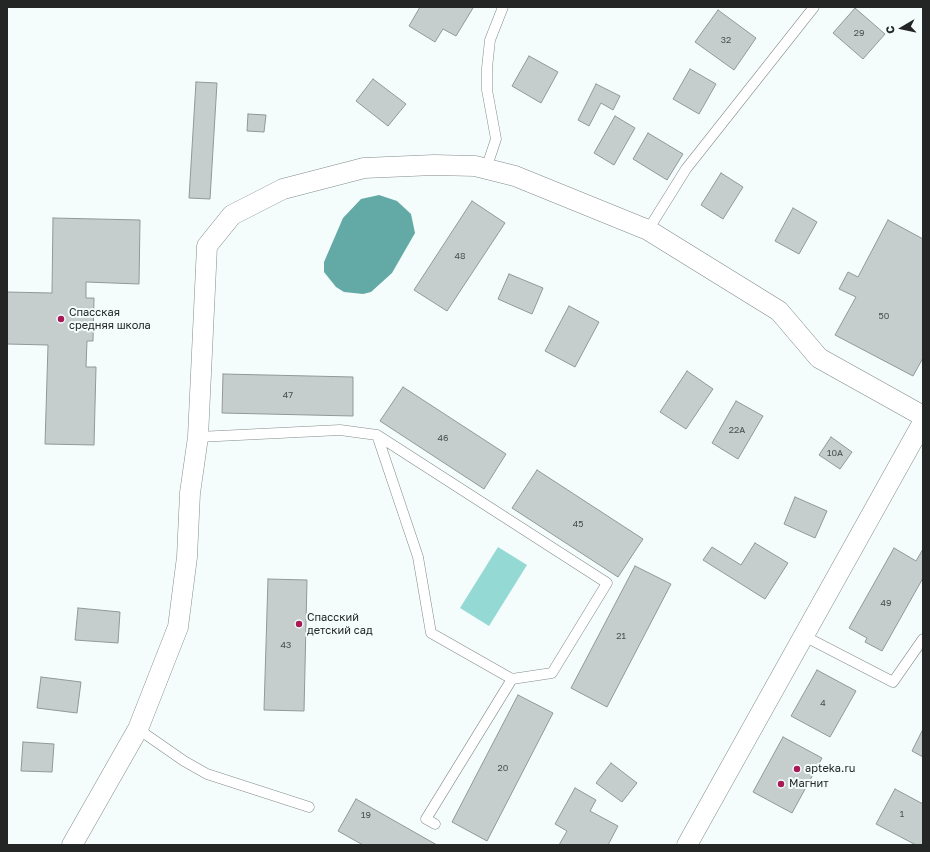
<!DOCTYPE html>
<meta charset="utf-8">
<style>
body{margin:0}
#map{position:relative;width:930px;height:852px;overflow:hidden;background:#f4fdfc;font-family:"Golos Text",sans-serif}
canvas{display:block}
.frame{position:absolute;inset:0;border:8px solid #232625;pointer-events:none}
.north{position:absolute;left:882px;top:8px;width:40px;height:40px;-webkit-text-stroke:3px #f4fdfc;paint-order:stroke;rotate:261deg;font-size:11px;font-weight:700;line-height:16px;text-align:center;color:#232625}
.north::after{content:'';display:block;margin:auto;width:14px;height:18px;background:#232625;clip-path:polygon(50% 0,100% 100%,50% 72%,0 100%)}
</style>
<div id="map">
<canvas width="930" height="852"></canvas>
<div class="frame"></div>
<div class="north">С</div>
</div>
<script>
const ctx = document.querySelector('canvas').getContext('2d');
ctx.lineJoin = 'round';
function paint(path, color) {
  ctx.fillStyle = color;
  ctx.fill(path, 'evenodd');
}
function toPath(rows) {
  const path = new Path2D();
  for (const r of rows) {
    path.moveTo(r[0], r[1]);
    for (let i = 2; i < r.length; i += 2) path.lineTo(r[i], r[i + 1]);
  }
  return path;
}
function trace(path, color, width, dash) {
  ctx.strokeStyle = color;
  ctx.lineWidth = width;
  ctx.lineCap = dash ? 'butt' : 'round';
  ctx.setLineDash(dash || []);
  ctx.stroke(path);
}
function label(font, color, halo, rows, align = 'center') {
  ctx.font = font + ' "Golos Text",sans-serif';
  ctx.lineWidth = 4;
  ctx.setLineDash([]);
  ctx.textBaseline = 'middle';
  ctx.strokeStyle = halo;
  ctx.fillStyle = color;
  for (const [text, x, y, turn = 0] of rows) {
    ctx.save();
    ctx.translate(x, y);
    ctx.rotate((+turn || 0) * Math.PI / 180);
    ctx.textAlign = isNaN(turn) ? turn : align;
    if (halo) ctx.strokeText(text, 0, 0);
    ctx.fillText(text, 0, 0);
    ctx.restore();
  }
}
paint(toPath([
 [498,547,527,565,489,626,460,608]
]), '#95d9d4');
paint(toPath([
 [379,195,397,201,411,214,415,233,392,273,371,292,363,294,344,292,336,287,324,272,324,262,343,218,361,199]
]), '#63a9a5');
const building = toPath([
 [420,7,472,7,473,8,456,36,443,29,435,42,409,26,420,7],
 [855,8,885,34,863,59,833,33,855,8],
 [718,10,756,38,734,70,695,42,718,10],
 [529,56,558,72,541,103,512,86,529,56],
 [690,69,716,84,699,114,673,99,690,69],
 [373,79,406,104,388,126,356,101,373,79],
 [196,82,217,83,210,199,189,198,196,82],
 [596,84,620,96,613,110,601,103,589,126,578,120,596,84],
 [248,114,266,115,264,132,247,131,248,114],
 [615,116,635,128,614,165,594,153,615,116],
 [648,133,683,154,667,180,633,159,648,133],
 [721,173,743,187,723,219,701,205,721,173],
 [472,201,505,223,447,311,414,290,472,201],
 [793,208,817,222,799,254,775,241,793,208],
 [53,218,140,220,139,284,86,282,86,298,94,298,93,341,87,341,86,367,96,367,94,445,45,444,48,345,7,344,7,292,52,293,53,218],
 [888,220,923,239,923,358,913,376,835,335,856,297,839,289,848,272,858,277,888,220],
 [509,274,543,288,532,314,498,299,509,274],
 [569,306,599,322,575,367,545,351,569,306],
 [687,371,713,389,686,429,660,412,687,371],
 [223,374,353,377,353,416,222,413,223,374],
 [403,387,506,454,484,489,380,421,403,387],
 [736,401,763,416,738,459,712,443,736,401],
 [831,437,852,452,840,469,819,455,831,437],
 [537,470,643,539,618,577,512,508,537,470],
 [795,497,827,511,815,538,784,524,795,497],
 [755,543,788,563,765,599,703,560,712,547,741,565,755,543],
 [894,548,916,561,923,549,923,578,882,651,865,642,867,638,849,628,894,548],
 [635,566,671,584,607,707,571,688,635,566],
 [268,579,307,580,304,711,264,710,268,579],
 [78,608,120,612,118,643,75,640,78,608],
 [817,670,856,691,830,737,791,716,817,670],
 [41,677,81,682,77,713,37,708,41,677],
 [518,695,553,713,487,841,452,822,518,695],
 [923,729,923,757,912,751,923,729],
 [783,737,822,758,792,813,753,792,783,737],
 [23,742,54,744,52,772,21,771,23,742],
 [611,763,637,783,622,802,596,783,611,763],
 [575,788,596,800,590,811,618,826,608,845,559,845,567,831,555,824,575,788],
 [895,789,923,804,923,845,916,845,876,824,895,789],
 [356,799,437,845,363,845,338,831,356,799]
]);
paint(building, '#c6cecd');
trace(building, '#919897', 1);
const service = toPath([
 [486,169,496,139,487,90,487,68,490,40,503,7],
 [648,230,686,169,814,7],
 [377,435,418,557,431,633,512,679],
 [198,437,340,430,377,435,607,583,552,673,512,679,426,819,435,824],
 [804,636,893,682,923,639],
 [138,729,184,761,207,774,309,807]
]);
const minor = toPath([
 [72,845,138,729,178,627,187,557,190,493,198,437,207,246,232,215,283,189,364,168,434,165,475,166,515,176,648,230,779,311,819,358,923,416],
 [687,845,923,422]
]);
trace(service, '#848b8a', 11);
trace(minor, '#848b8a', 21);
trace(service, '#fff', 10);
trace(minor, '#fff', 20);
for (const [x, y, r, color] of [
 [61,319,4,"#a81958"],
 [299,624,4,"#a81958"],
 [797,769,4,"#a81958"],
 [781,784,4,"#a81958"]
]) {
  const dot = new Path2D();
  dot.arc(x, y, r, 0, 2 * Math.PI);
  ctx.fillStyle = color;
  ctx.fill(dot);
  trace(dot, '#f4fdfc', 1.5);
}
label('9px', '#4c504f', null, [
 ["29",859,33],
 ["32",726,40],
 ["48",460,256],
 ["50",884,316],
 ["47",288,395],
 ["22А",737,430],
 ["46",443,438],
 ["10А",835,453],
 ["45",578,524],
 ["49",886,603],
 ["21",621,636],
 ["43",286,645],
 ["4",823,703],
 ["20",503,768],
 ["1",902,814],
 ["19",366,815]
]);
label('11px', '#232625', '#f4fdfc', [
 ["Спасская",69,313],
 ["средняя школа",69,326],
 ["Спасский",307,618],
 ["детский сад",307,631],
 ["apteka.ru",805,769],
 ["Магнит",789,784]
], 'left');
</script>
